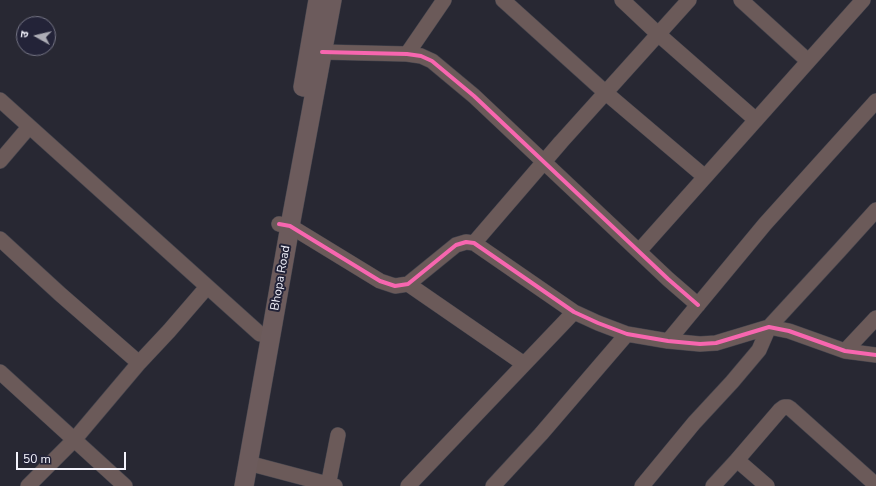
<!DOCTYPE html>
<meta charset="utf-8">
<style>
body{margin:0}
#map{position:relative;width:876px;height:486px;overflow:hidden;background:#282833;font-family:"Nunito Sans","Noto Sans Devanagari",sans-serif}
canvas{display:block}
.north{position:absolute;left:16px;top:16px;width:40px;height:40px;box-sizing:border-box;background:#232338;border:1px solid #777787;border-radius:50%;rotate:278deg;font-size:11px;font-weight:700;line-height:16px;text-align:center;color:#f4f4fd}
.north::after{content:'';display:block;margin:auto;width:14px;height:18px;background:#adadb6;clip-path:polygon(50% 0,100% 100%,50% 72%,0 100%)}
.scale{position:absolute;left:16px;top:452px;width:110px;height:18px;box-sizing:border-box;border:2px solid #f4f4fd;border-top:0;padding-left:5px;font-size:12px;line-height:14px;white-space:nowrap;color:#f4f4fd;-webkit-text-stroke:3px #232338;paint-order:stroke}
</style>
<div id="map">
<canvas width="876" height="486"></canvas>
<div class="north">उ</div>
<div class="scale">50 m</div>
</div>
<script>
const ctx = document.querySelector('canvas').getContext('2d');
ctx.lineJoin = 'round';
function toPath(rows) {
  const path = new Path2D();
  for (const r of rows) {
    path.moveTo(r[0], r[1]);
    for (let i = 2; i < r.length; i += 2) path.lineTo(r[i], r[i + 1]);
  }
  return path;
}
function trace(path, color, width, dash) {
  ctx.strokeStyle = color;
  ctx.lineWidth = width;
  ctx.lineCap = dash ? 'butt' : 'round';
  ctx.setLineDash(dash || []);
  ctx.stroke(path);
}
function label(font, color, halo, rows, align = 'center') {
  ctx.font = font + ' "Nunito Sans",sans-serif';
  ctx.lineWidth = 4;
  ctx.setLineDash([]);
  ctx.textBaseline = 'middle';
  ctx.strokeStyle = halo;
  ctx.fillStyle = color;
  for (const [text, x, y, turn = 0] of rows) {
    ctx.save();
    ctx.translate(x, y);
    ctx.rotate((+turn || 0) * Math.PI / 180);
    ctx.textAlign = isNaN(turn) ? turn : align;
    if (halo) ctx.strokeText(text, 0, 0);
    ctx.fillText(text, 0, 0);
    ctx.restore();
  }
}
const minor = toPath([
 [503,0,606,93,705,177],
 [622,0,658,34,756,120],
 [741,0,808,61],
 [322,52,407,54,421,56,432,61,474,96,668,279,698,305],
 [407,54,444,0],
 [0,100,260,334],
 [0,161,29,127],
 [279,224,290,226,380,281,395,286,408,284,456,245,466,242,474,243,574,312,598,323,627,334,668,341,700,344,716,343,769,327,789,331,845,351,876,355],
 [0,239,60,294,139,363],
 [474,243,561,142,689,0],
 [639,251,863,0],
 [408,284,524,364],
 [668,341,765,224,876,101],
 [845,351,876,318],
 [0,372,125,486],
 [737,460,767,486],
 [248,463,335,486],
 [28,486,74,440,139,363,169,331,207,287],
 [328,486,338,435],
 [408,486,574,312],
 [493,486,541,434,627,334],
 [642,486,694,423,732,382,759,350,769,327,839,251,876,210],
 [713,486,737,460,780,410,784,407,788,407,791,409,876,485]
]);
const major = toPath([
 [303,87,318,0],
 [244,486,273,323,290,226,332,0]
]);
trace(minor, '#45454e', 16);
trace(major, '#45454e', 20);
trace(minor, '#6b5a59', 15);
trace(major, '#6c5b5c', 19);
trace(toPath([
 [322,52,407,54,421,56,432,61,474,96,668,279,698,305],
 [279,224,290,226,380,281,395,286,408,284,456,245,466,242,474,243,574,312,598,323,627,334,668,341,700,344,716,343,769,327,789,331,845,351,876,355]
]), '#f766af', 4);
label('12px', '#f4f4fd', '#232338', [
 ["Bhopa Road",281,278,-80]
]);
</script>
